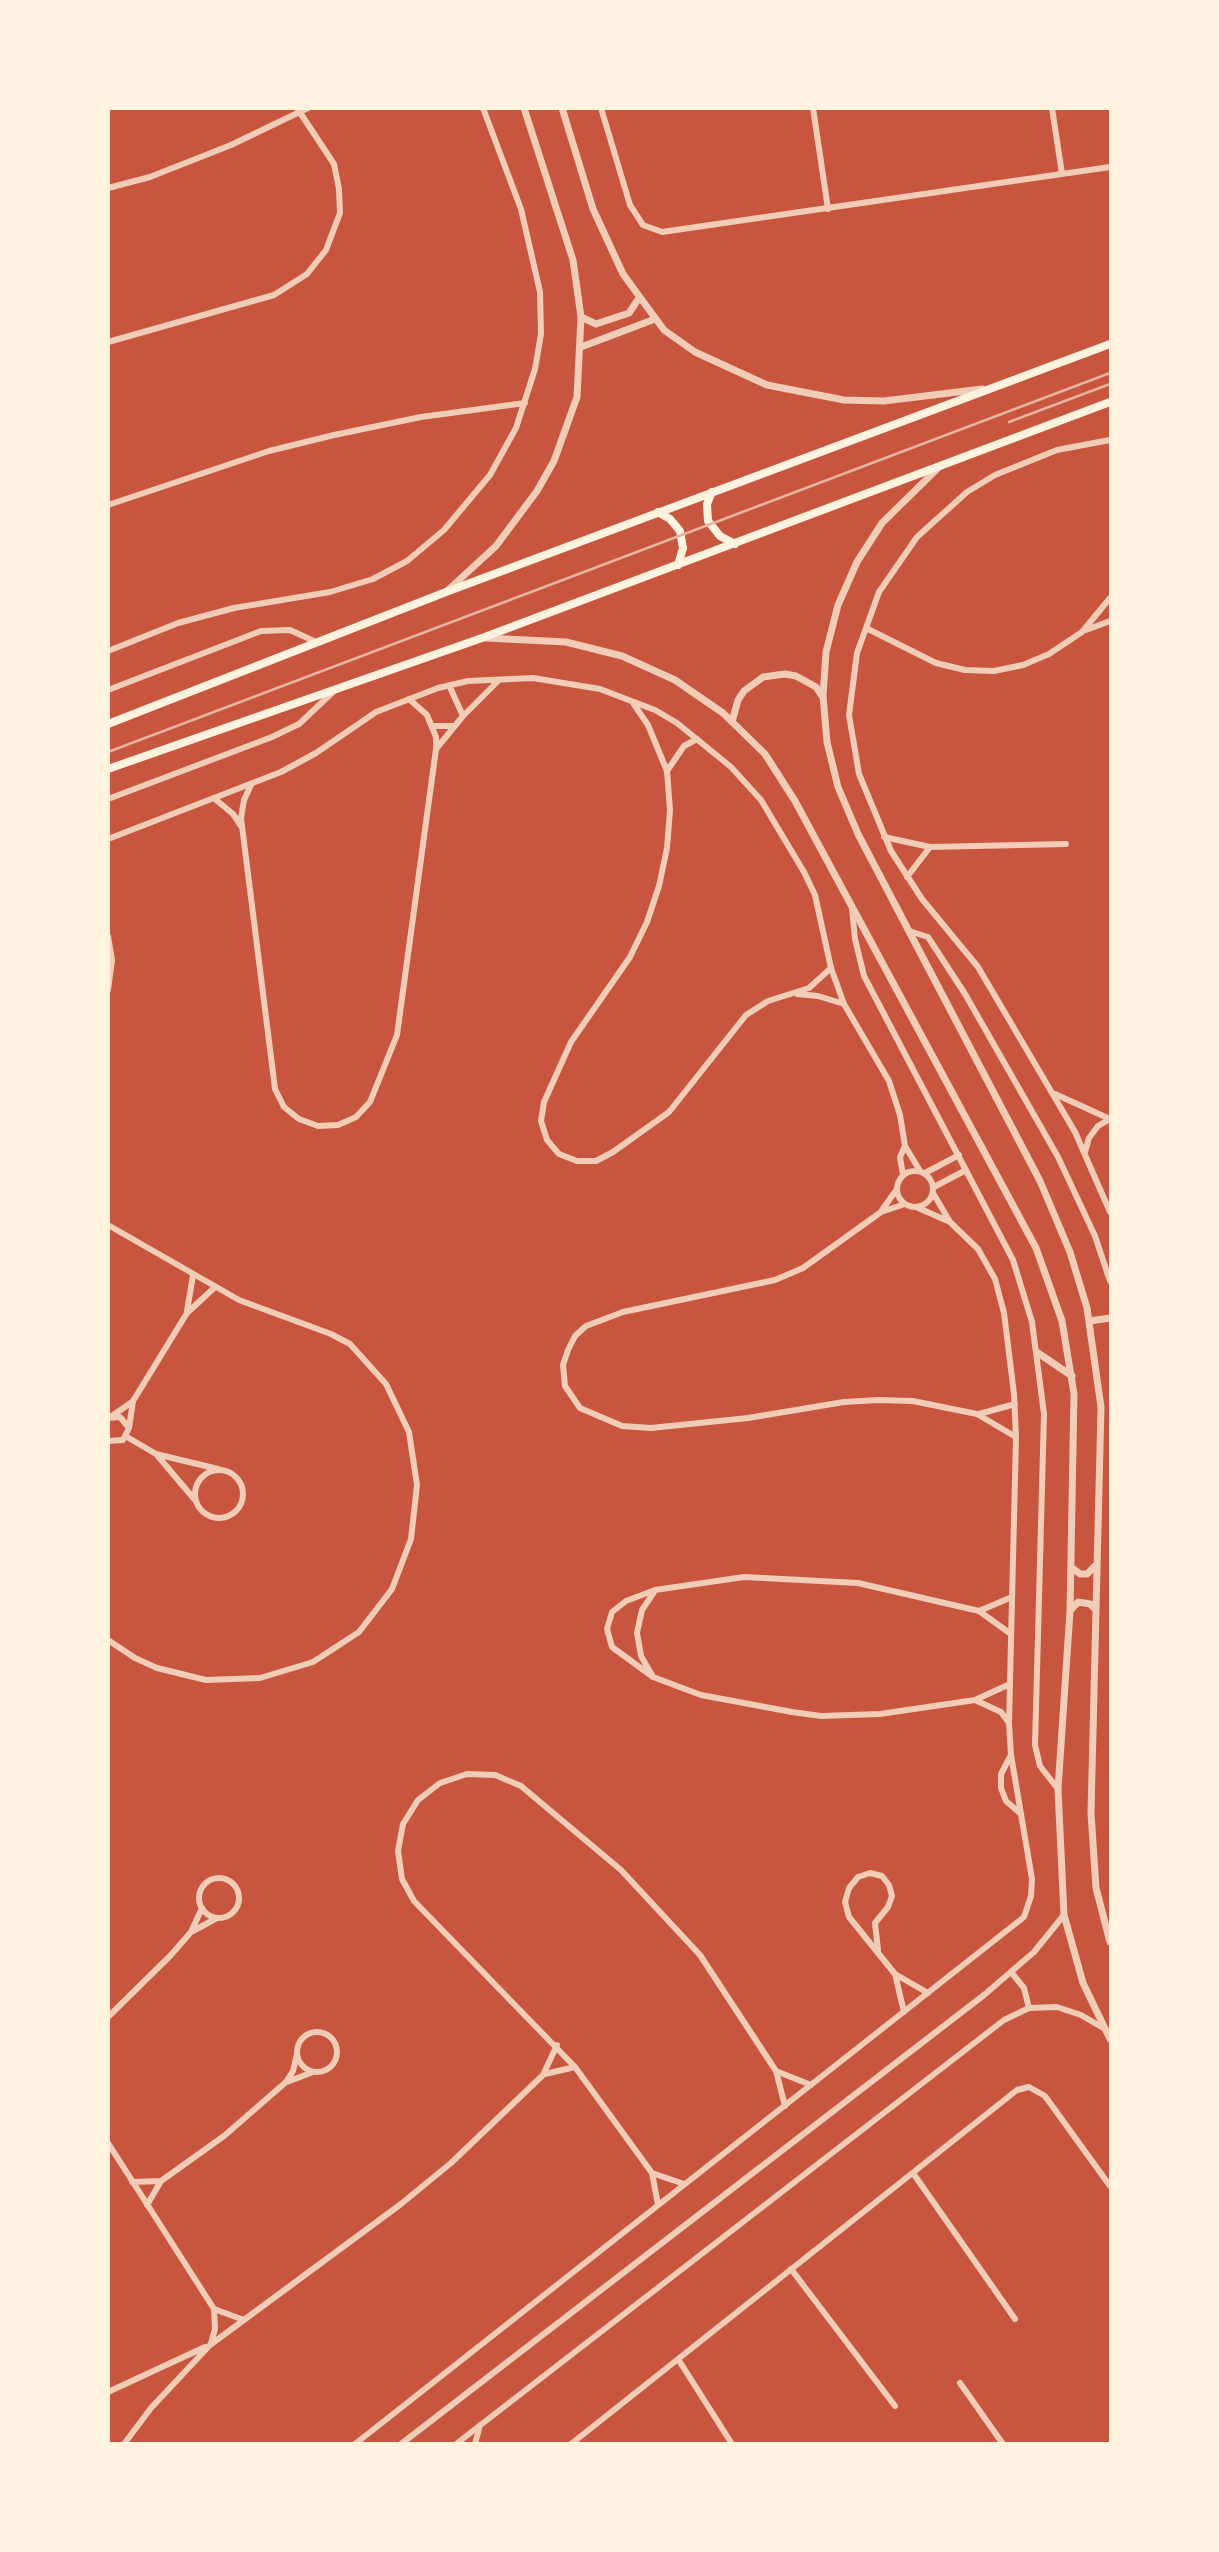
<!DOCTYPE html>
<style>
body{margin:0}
#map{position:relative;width:1219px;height:2552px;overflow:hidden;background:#c8553d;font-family:"Roboto Condensed",sans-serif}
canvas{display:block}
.frame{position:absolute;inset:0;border:110px solid #fff3e0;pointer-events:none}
</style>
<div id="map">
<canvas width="1219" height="2552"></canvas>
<div class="frame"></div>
</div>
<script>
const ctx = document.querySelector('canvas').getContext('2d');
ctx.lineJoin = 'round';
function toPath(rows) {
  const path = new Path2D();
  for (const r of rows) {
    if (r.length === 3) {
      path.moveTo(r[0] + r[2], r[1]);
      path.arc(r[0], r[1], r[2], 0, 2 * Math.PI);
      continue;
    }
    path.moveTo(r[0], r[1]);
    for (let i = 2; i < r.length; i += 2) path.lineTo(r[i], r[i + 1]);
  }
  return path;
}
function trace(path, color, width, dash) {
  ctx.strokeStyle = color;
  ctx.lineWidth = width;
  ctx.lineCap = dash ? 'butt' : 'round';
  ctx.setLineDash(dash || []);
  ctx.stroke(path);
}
trace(toPath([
 [601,108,630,205,643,225,662,232,1110,167],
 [813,108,828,209],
 [1052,108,1062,174],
 [108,188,150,177,231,145,308,108],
 [108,342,274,295,307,274,326,250,340,213,339,189,334,164,297,108],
 [1110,440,1057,450,995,475,967,492,917,537,879,592,857,653,849,715,859,774,891,851,922,899,978,967,1075,1132,1110,1212],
 [108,505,269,451,334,435,421,417,525,403],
 [866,628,936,663,965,670,994,671,1023,665,1049,654,1082,632,1110,598],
 [1086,630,1110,621],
 [108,651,178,623,234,608,330,592,373,579,407,561,444,530,490,475,516,428,535,369,541,334,540,292,521,209,483,108],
 [449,685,463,716],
 [108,690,261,631,290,630,316,642],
 [633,703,648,725,667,771,670,810,667,848,659,886,647,922,630,957,571,1042,544,1102,541,1121,547,1140,559,1154,577,1161,596,1161,613,1152,669,1112,746,1015,768,1001,809,988,831,968],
 [433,726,454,726],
 [436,749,463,716,498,681],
 [667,771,684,746,697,739],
 [251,785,244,800,241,818,275,1089,284,1107,299,1119,318,1126,338,1125,356,1117,370,1102,397,1035,436,749,436,737,427,715,409,699],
 [108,799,272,737,299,724,333,692],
 [215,799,233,814,241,826],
 [884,837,930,847,1066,844],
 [108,839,281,772,316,753,376,712,438,688,468,681,533,678,600,689,655,710,677,723,731,767,761,800,804,872,815,895,831,968,844,1004,889,1081,900,1115,905,1146,920,1171],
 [907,877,930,847],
 [852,909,855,939,864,976,1013,1260,1032,1322,1044,1414,1035,1745,1040,1766,1058,1789],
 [909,931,928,937,965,994,1058,1157,1095,1236,1110,1281],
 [108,936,112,960,108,990],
 [797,994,818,996,844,1004],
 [1055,1094,1110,1119],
 [1085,1152,1089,1138,1098,1126,1110,1119],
 [915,1189,18],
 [925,1173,959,1155],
 [903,1175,900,1157,905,1146],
 [934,1187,966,1170],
 [905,1204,881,1212,803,1268,775,1280,623,1312,586,1326,575,1336,568,1350,563,1365,565,1386,580,1408,622,1426,651,1428,748,1418,844,1402,878,1400,913,1401,977,1414,1016,1437],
 [916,1207,948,1221],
 [882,1210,897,1189],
 [108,1225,239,1300,331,1334,350,1344,386,1384,409,1432,417,1485,411,1539,392,1589,359,1632,313,1662,260,1678,206,1680,157,1668,135,1658,108,1640],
 [187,1311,193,1275],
 [979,1414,1015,1404],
 [112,1416,132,1402],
 [108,1418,120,1417,129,1428,123,1440,108,1441],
 [129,1428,133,1401,187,1313,214,1288],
 [127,1437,156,1454,218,1469],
 [156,1454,195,1500],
 [219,1494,24],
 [979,1611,1012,1597],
 [652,1675,641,1656,637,1633,642,1610,654,1592],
 [1010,1684,975,1700,880,1714,821,1716,792,1712,701,1695,653,1677,612,1647,607,1629,612,1612,626,1601,655,1590,744,1577,858,1583,979,1611,1011,1634],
 [977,1701,1001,1712,1009,1723],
 [1011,1755,1001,1774,1001,1788,1006,1801,1021,1814],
 [219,1898,20],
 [193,1931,217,1918],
 [878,1950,875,1923,888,1907,892,1896,889,1885,882,1876,870,1873,858,1877,849,1888,845,1902,849,1917,895,1974,904,2012],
 [1011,1972,1024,1988,1029,2008],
 [895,1974,928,1993],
 [108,2017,171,1955,191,1932,202,1908],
 [317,2052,20],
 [776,2071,811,2085],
 [545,2074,575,2067],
 [287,2082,313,2072],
 [108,2143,214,2309,215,2329,211,2343],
 [652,2173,684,2184],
 [913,2173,1015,2319],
 [132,2182,161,2181],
 [147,2205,161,2181,224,2136,286,2082,293,2071,297,2054],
 [658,2205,652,2173,575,2067,414,1901,402,1879,398,1851,403,1824,418,1800,440,1783,467,1774,495,1775,521,1786,621,1870,700,1955,776,2071,785,2106],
 [791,2269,895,2406],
 [214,2309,244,2320],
 [678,2359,732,2444],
 [960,2383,1003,2444],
 [108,2392,205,2347],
 [124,2444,151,2408,210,2345,401,2204,451,2163,543,2075,557,2045],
 [355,2444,1024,1917,1031,1896,1032,1879,1011,1755,1009,1723,1016,1437,1014,1394,1004,1313,995,1279,978,1249,950,1222,933,1193],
 [401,2444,984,1995,1034,1952,1064,1915],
 [456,2444,1004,2020,1029,2008,1057,2007,1081,2015,1105,2029],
 [475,2444,480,2425],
 [571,2444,1017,2090,1029,2087,1045,2096,1110,2186]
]), '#f1ccb7', 6);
trace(toPath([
 [562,108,593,209,623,274,664,330,695,352,767,385,844,400,884,401,982,389],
 [581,317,596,324,629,313,639,298],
 [581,347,655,319],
 [937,469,882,523,857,562,838,605,826,652,823,696,827,742,838,787,858,834,1040,1181,1070,1252,1087,1308,1101,1407,1091,1813,1096,1888,1110,1942],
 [447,591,496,546,537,491,554,461,577,397,581,317,573,260,524,108],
 [486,638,566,642,622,656,675,680,704,700,723,713,765,754,795,801,1036,1248,1062,1321,1074,1394,1070,1611,1058,1789,1064,1915,1083,1983,1110,2039],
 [732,722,738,700,744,691,763,677,785,674,796,676,816,687,822,696],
 [1090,1321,1110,1318],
 [1038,1353,1072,1376],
 [1071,1567,1080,1574,1087,1574,1095,1566],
 [1070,1611,1078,1602,1090,1604,1094,1608]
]), '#f1ccb7', 7);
trace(toPath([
 [712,492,707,504,708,521,720,536,735,544],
 [658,512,670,519,680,531,683,548,678,565],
 [108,724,446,592,1110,344],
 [108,769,482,638,1110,402]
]), '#fff3e0', 8);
trace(toPath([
 [1009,422,1110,384],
 [108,752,1110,373]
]), '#e9b49f', 2.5);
</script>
